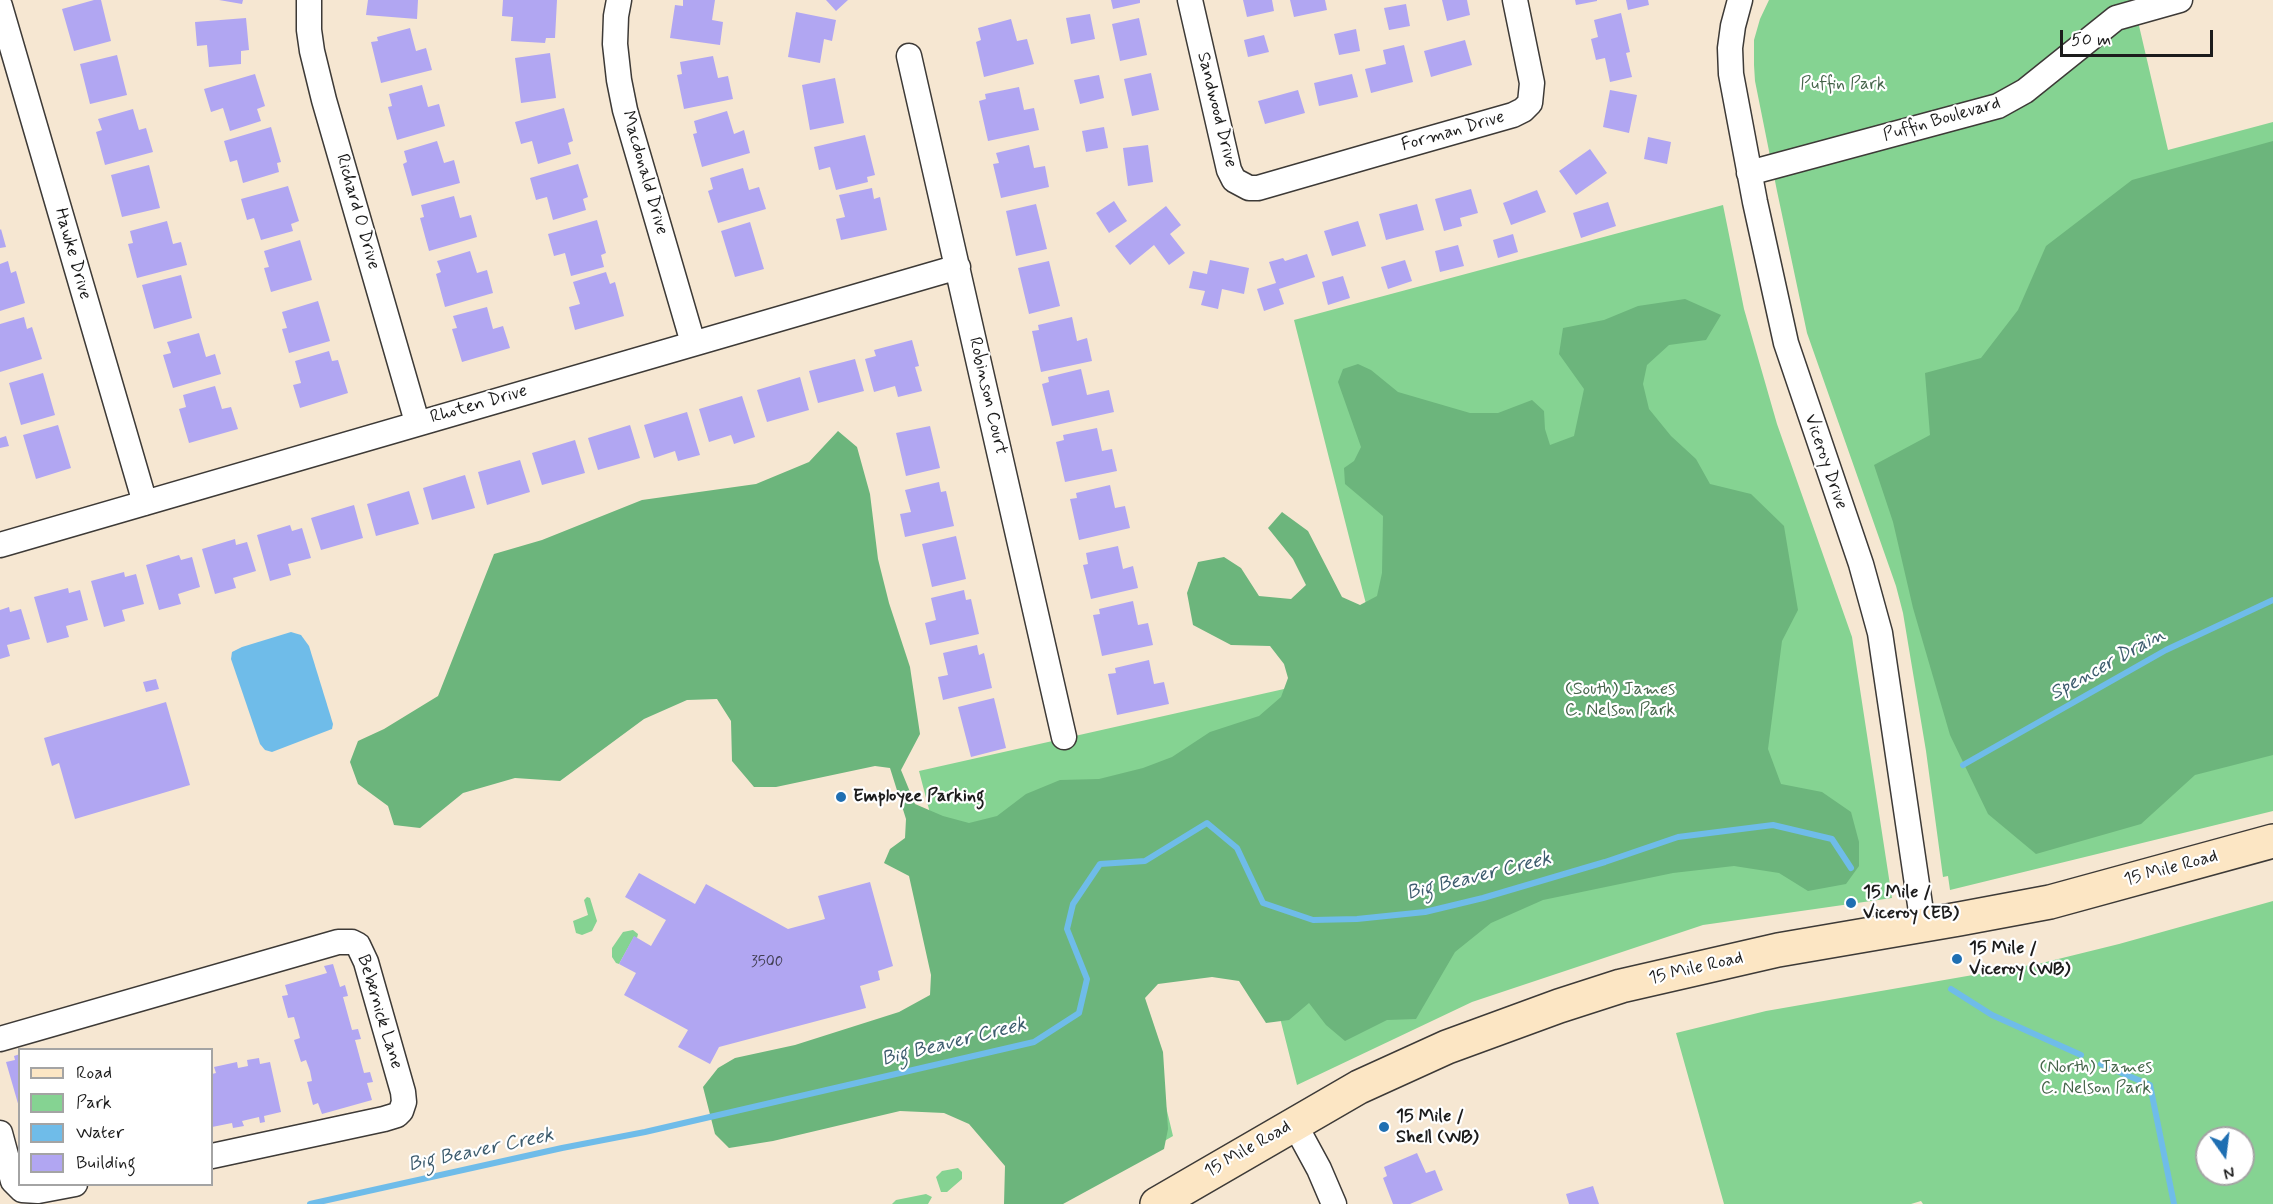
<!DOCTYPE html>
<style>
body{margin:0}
#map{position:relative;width:2273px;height:1204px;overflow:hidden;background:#f6e7d2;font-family:Mynerve,sans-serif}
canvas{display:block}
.legend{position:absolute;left:18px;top:1048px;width:195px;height:138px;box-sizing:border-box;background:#fff;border:2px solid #a4a4a4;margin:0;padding:8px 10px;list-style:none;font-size:18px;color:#1c1c1c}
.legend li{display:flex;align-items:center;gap:12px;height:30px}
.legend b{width:30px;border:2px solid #a4a4a4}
.north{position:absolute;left:2195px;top:1126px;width:60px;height:60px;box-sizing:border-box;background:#fff;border:2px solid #a4a4a4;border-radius:50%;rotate:166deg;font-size:16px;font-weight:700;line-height:24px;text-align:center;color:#1c1c1c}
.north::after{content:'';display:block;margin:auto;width:21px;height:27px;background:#1f6fb2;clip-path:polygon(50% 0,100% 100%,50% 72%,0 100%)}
.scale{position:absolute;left:2060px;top:30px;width:153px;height:27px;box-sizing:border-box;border:3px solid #1c1c1c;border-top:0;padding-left:8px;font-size:18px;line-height:21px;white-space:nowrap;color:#1c1c1c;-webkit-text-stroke:4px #fff;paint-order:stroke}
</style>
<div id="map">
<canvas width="2273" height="1204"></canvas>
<ul class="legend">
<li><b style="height:8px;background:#fce6c4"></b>Road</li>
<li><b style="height:16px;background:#85d392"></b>Park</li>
<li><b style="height:16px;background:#6fbce9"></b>Water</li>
<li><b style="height:16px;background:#b1a6f2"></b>Building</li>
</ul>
<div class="north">N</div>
<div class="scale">50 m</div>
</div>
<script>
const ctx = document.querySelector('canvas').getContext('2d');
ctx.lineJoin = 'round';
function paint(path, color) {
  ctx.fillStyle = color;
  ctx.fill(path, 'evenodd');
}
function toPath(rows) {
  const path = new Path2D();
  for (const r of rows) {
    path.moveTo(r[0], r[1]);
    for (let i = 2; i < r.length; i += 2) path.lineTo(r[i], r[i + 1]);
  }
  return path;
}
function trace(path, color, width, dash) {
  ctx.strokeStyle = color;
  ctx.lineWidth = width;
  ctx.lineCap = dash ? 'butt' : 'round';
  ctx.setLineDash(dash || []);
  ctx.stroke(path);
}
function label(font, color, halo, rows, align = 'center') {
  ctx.font = font + ' Mynerve,sans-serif';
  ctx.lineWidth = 4.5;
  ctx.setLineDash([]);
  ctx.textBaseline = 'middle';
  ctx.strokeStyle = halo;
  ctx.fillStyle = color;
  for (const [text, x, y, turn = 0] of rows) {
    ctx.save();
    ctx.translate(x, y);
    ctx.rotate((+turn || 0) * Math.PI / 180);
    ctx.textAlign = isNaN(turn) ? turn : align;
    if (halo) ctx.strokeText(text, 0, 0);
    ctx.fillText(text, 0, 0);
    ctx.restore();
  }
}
paint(toPath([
 [1769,0,2133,0,2168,150,2273,122,2273,811,1950,890,1948,876,1943,877,1926,751,1903,613,1896,586,1807,333,1777,191,1755,81,1754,65,1754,40,1760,19],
 [1723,205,1744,309,1777,424,1852,637,1892,898,1703,925,1472,1002,1297,1085,1237,848,1113,885,1173,1136,1055,1204,1032,1204,919,771,1382,667,1294,320],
 [587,897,590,898,597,921,592,931,582,935,576,933,573,921,588,915,584,900],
 [2273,901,2273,1204,1923,1204,1921,1201,1911,1204,1724,1204,1676,1033,1766,1011,2042,963,2119,944],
 [2207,1138,2243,1138,2243,1174,2207,1174],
 [633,930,638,934,637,938,634,937,619,964,616,963,612,957,612,948,623,932],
 [958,1168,962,1172,962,1179,947,1192,941,1192,936,1177,942,1171],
 [926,1194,932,1197,928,1204,892,1204,896,1200]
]), '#85d392');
paint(toPath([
 [2273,141,2273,755,2195,775,2141,824,2036,854,1988,814,1950,735,1913,608,1893,522,1874,465,1930,435,1925,373,1981,358,2018,310,2046,246,2132,180],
 [1685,299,1721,315,1706,340,1669,345,1647,365,1643,384,1649,409,1671,436,1696,459,1710,484,1751,494,1784,526,1798,610,1782,641,1768,749,1781,784,1822,792,1851,812,1859,842,1859,866,1846,884,1808,891,1779,873,1734,866,1673,873,1543,900,1491,923,1455,952,1416,1019,1387,1020,1345,1041,1326,1025,1309,1003,1289,1020,1266,1023,1239,981,1212,977,1158,984,1145,998,1163,1052,1168,1129,1164,1149,1063,1204,1004,1204,1005,1166,969,1124,944,1113,900,1111,773,1141,729,1148,715,1134,703,1087,718,1068,735,1058,795,1045,899,1012,930,995,931,975,909,876,884,863,890,849,905,838,906,819,890,768,875,766,776,787,754,787,732,761,731,721,717,699,687,700,644,719,560,781,515,778,463,793,420,828,394,825,388,806,358,784,350,762,358,741,384,729,438,696,494,554,542,540,642,500,756,484,809,462,838,431,857,447,870,494,878,559,889,603,910,667,920,734,901,770,915,804,943,816,969,823,997,816,1026,794,1060,780,1099,779,1143,768,1172,757,1210,732,1259,716,1281,697,1288,678,1284,664,1270,646,1231,645,1193,625,1187,593,1198,562,1224,557,1241,568,1259,596,1291,599,1306,585,1293,559,1268,528,1282,512,1308,531,1342,597,1360,605,1377,596,1382,573,1383,516,1345,484,1344,468,1354,461,1361,447,1338,382,1343,369,1358,364,1371,370,1398,392,1470,413,1498,413,1532,400,1544,411,1545,429,1550,445,1574,436,1584,389,1559,354,1563,328,1604,320,1638,306]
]), '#6cb57c');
paint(toPath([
 [291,632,301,635,309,646,333,724,332,729,272,752,265,750,260,744,231,659,232,652,242,647]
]), '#6fbce9');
trace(toPath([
 [1963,765,2166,650,2273,600],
 [1951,989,1992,1015,2081,1055],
 [2101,1064,2150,1085,2174,1204],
 [310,1204,562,1148,645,1132,1034,1042,1079,1013,1087,979,1067,929,1073,904,1100,864,1145,861,1207,823,1237,848,1263,903,1313,920,1357,919,1425,912,1483,898,1605,862,1678,837,1773,825,1832,839,1851,868]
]), '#6fbce9', 6);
paint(toPath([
 [94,0,101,0,111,41,74,51,62,9],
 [219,0,243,0,242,4],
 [368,0,418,0,417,19,366,15],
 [503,0,557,0,555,38,546,38,545,43,511,41,513,17,502,16],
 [683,0,715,0,712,20,723,22,720,45,670,38,675,5,683,6],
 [826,0,848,0,836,11],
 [1111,0,1140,0,1140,3,1113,9],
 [1243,0,1272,0,1274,11,1247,17],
 [1290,0,1325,0,1327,10,1294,17],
 [1442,0,1467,0,1470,15,1447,21],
 [1575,0,1597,0,1597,1,1576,5],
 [1626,0,1648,0,1649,5,1628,10],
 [1406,4,1410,26,1389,30,1384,8],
 [796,12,836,20,832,41,824,39,820,63,788,57],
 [1621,13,1630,52,1626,53,1632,77,1610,82,1605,58,1596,60,1591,39,1598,37,1594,20],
 [1090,14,1095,39,1071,44,1066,18],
 [246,18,249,50,241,51,241,64,209,67,207,45,197,46,195,22],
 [1139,18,1147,55,1120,61,1112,24],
 [1011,19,1017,41,1027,39,1034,64,984,77,976,42,981,40,978,28],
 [410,28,416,51,426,48,432,70,381,83,371,42,378,41,377,37],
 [1356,29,1360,51,1339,55,1334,34],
 [1264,35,1269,52,1248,57,1244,40],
 [1465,40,1472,65,1431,77,1424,51],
 [1404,45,1413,82,1371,93,1365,69,1386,64,1383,50],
 [550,53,556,98,521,103,515,58],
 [117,55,127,95,90,104,80,64],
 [713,56,718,78,728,76,733,99,684,109,677,75,682,74,680,62],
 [1151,73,1159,110,1132,116,1124,79],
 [255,74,265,106,257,109,261,121,230,131,223,108,211,112,204,89],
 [1352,74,1358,97,1319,106,1314,83],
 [1099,75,1104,98,1080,104,1074,80],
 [835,78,844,123,810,130,802,85],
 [422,85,428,107,439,104,445,126,397,140,388,107,392,106,389,94],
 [1019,87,1024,110,1034,108,1039,130,988,141,979,101,986,99,985,94],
 [1298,90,1305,113,1265,124,1258,101],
 [1610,90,1637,95,1629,133,1603,127],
 [564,108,573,141,568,143,571,154,538,164,532,141,521,144,515,122],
 [133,109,139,130,146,128,153,152,105,165,96,132,102,130,98,119],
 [727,111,734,134,744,130,750,153,702,167,693,134,697,133,694,121],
 [271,127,281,162,277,163,279,172,243,183,237,160,230,162,224,141],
 [1104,127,1108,148,1086,152,1082,131],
 [865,135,875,175,867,177,868,182,836,190,830,167,819,170,814,147],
 [1648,137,1671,142,1667,164,1644,159],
 [437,141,444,163,454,160,460,183,412,196,403,164,407,162,404,151],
 [1029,145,1034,168,1045,166,1049,187,1001,198,993,164,999,163,996,153],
 [1148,145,1153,182,1128,186,1123,148],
 [1590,149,1607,173,1576,195,1559,171],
 [578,164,588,197,583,199,586,210,553,220,547,197,536,200,530,178],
 [149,165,160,208,122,217,111,175],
 [743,168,749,190,759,187,766,209,718,223,708,191,713,189,710,178],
 [288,186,299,221,291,224,293,231,261,240,254,218,247,220,241,199],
 [872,188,874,199,880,197,887,230,841,240,836,219,845,217,839,195],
 [1471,189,1478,213,1460,218,1462,226,1444,231,1435,199],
 [1537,190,1546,212,1511,225,1503,203],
 [454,196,460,218,471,215,477,237,429,251,420,218,424,217,421,205],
 [1114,201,1127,221,1109,233,1096,213],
 [1608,202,1616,226,1581,238,1573,213],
 [1036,204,1047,249,1016,256,1006,211],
 [1417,204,1424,230,1386,240,1379,214],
 [1166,206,1181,225,1170,234,1185,253,1169,265,1154,245,1130,265,1115,246],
 [597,220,606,253,601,255,604,267,571,276,565,253,554,256,548,234],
 [167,221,173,244,181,242,187,265,137,278,128,244,133,243,130,231],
 [1358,221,1366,246,1332,256,1324,231],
 [750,222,764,269,735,277,721,231],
 [1,229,6,247,0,248,0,230],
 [1513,234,1518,252,1498,258,1493,240],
 [300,240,312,280,271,292,264,268,269,267,264,251],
 [1458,245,1464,266,1440,272,1435,251],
 [470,251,477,273,487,270,493,293,445,307,436,274,441,272,437,261],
 [1307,254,1315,277,1279,289,1284,304,1264,311,1257,289,1276,283,1269,262,1283,258,1285,261],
 [1210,260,1249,268,1244,294,1222,289,1218,309,1201,305,1205,291,1189,288,1193,271,1207,274],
 [1405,260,1412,281,1388,289,1381,267],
 [8,261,11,273,16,271,25,303,0,311,0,264],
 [1049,261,1060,306,1029,314,1018,268],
 [606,272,610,284,615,282,624,316,575,330,569,307,580,304,573,282],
 [181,275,192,318,154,329,142,285],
 [1343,276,1350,298,1328,305,1322,282],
 [318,301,330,341,289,353,282,329,287,328,282,312],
 [487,307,493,329,503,326,510,348,462,362,452,329,457,328,453,316],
 [24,317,27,329,32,327,42,359,0,372,0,324],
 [1072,317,1077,341,1087,338,1092,361,1041,372,1032,331,1039,330,1038,325],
 [199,333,206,357,215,354,221,374,173,388,163,355,171,353,167,342],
 [912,340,919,366,915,367,922,391,898,397,895,386,874,392,865,359,876,356,874,350],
 [329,351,332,361,338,360,348,393,300,408,293,385,301,383,295,361],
 [855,359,864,391,818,403,809,371],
 [1081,369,1087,395,1109,390,1114,412,1052,426,1042,384,1049,382,1048,377],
 [43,373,55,415,21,425,9,383],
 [800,377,809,410,767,422,757,390],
 [215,386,222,409,231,407,238,429,189,443,179,409,186,407,183,395],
 [742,396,755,437,734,444,731,435,709,442,699,409],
 [687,412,700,455,678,461,675,451,654,458,644,425],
 [58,425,71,468,36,479,23,435],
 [630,425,640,458,598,470,588,438],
 [930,426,940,468,906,476,896,433],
 [1097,428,1102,451,1112,449,1117,471,1065,482,1056,442,1064,440,1063,435],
 [6,436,9,446,0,448,0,438],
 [575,440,585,473,542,485,532,453],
 [520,460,530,492,487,505,478,472],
 [465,475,475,508,432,520,423,488],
 [939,482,941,492,946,491,954,526,905,537,900,514,911,512,905,490],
 [1110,485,1115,508,1125,506,1130,528,1079,540,1070,499,1077,498,1076,493],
 [409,491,419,524,376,536,367,504],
 [354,505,363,538,321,550,311,518],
 [290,525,292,531,302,528,311,558,288,564,291,575,270,581,257,535],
 [956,536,966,579,932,587,922,544],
 [235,539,236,545,247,542,256,571,233,578,236,588,215,594,202,549],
 [1118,546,1123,569,1133,566,1138,588,1091,599,1083,565,1088,564,1086,553],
 [179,555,181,560,192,557,200,587,178,594,181,604,159,610,146,565],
 [124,572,125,577,136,574,144,604,122,610,125,621,104,627,91,581],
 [68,588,69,593,80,590,88,620,66,626,69,637,47,643,34,597],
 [964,590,966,600,971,599,979,634,930,645,925,623,936,620,931,598],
 [1133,601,1138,625,1148,623,1153,645,1102,656,1093,615,1100,614,1099,609],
 [9,607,10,612,21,609,30,639,7,645,10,656,0,659,0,610],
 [977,645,979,655,984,653,992,688,943,700,938,677,948,675,943,653],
 [1149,660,1154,684,1164,682,1169,704,1117,715,1108,674,1116,673,1115,668],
 [156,679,159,689,146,692,143,682],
 [994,698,1006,748,971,757,958,707],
 [166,702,190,785,75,819,59,763,52,766,44,738],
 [639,873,695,904,706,884,788,929,825,919,818,896,870,882,893,966,878,971,880,980,860,986,866,1008,719,1047,710,1064,678,1047,688,1030,624,995,636,973,619,964,634,936,651,946,666,920,625,897],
 [333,964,340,987,345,985,348,996,343,997,352,1030,358,1029,361,1039,355,1040,364,1073,370,1072,373,1082,367,1083,372,1100,322,1114,318,1103,313,1105,307,1082,312,1081,310,1071,306,1060,301,1062,294,1040,300,1038,297,1027,294,1017,288,1018,282,996,288,995,285,985,327,973,324,966],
 [20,1054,20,1107,19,1107,6,1062,15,1060,14,1056],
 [259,1058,260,1064,270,1062,281,1112,264,1116,265,1122,260,1123,259,1117,242,1121,244,1126,233,1128,232,1123,212,1127,212,1074,216,1073,214,1067,237,1062,238,1068,248,1066,247,1060],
 [1417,1153,1426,1173,1435,1170,1443,1190,1410,1204,1393,1204,1383,1178,1387,1176,1384,1167],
 [1593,1186,1599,1204,1569,1204,1566,1194]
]), '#b1a6f2');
const street = toPath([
 [309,0,309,30,312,51,324,100,417,422],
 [619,0,616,16,615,44,619,80,625,110,693,343],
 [1190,0,1229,170,1234,180,1249,188,1258,188,1376,154,1513,115,1523,110,1530,103,1532,83,1515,0],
 [1740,0,1733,26,1730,48,1731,74,1755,202,1786,343,1861,564,1880,633,1923,925],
 [0,6,145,503],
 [909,56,1064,737],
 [1749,173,1998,106,2025,91,2116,18,2180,0],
 [0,545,958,267],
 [0,1039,338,942,352,942,358,945,366,962,403,1092,404,1102,401,1111,397,1115,384,1119,212,1156],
 [1294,1123,1319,1169,1334,1204],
 [0,1133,13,1181,22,1190,38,1191,75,1184]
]);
const secondary = toPath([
 [1157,1204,1359,1087,1447,1047,1559,1006,1621,986,1778,950,1959,919,2050,902,2273,841]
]);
trace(street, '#3d3a37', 27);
trace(secondary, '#3d3a37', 36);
trace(street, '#fff', 24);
trace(secondary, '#fce6c4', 33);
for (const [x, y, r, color] of [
 [841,797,6,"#1f6fb2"],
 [1851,903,6,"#1f6fb2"],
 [1957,959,6,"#1f6fb2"],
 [1384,1127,6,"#1f6fb2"]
]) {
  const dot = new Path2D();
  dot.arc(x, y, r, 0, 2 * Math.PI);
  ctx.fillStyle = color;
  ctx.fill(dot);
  trace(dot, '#fff', 2);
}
label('15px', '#413e52', null, [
 ["3500",767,963]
]);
label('18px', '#46654b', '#fff', [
 ["Puffin Park",1843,85],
 ["(South) James",1620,690],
 ["C. Nelson Park",1620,711],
 ["(North) James",2096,1068],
 ["C. Nelson Park",2096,1089]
]);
label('18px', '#1c1c1c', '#fff', [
 ["Sandwood Drive",1216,110,76],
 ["Puffin Boulevard",1942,120,-16],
 ["Forman Drive",1453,132,-16],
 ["Macdonald Drive",644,173,74],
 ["Richard O Drive",357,212,74],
 ["Hawke Drive",72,254,74],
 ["Robinson Court",987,396,77],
 ["Rhoten Drive",479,405,-16],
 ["Viceroy Drive",1825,462,71],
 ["15 Mile Road",2171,869,-15],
 ["15 Mile Road",1696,969,-13],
 ["Bebernick Lane",379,1012,73],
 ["15 Mile Road",1248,1150,-30]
]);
label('bold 18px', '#1c1c1c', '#fff', [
 ["Employee Parking",853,797],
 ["15 Mile /",1863,893],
 ["Viceroy (EB)",1863,914],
 ["15 Mile /",1969,949],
 ["Viceroy (WB)",1969,970],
 ["15 Mile /",1396,1117],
 ["Shell (WB)",1396,1138]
], 'left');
label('italic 20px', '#3d5c6e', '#fff', [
 ["Spencer Drain",2108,665,-29],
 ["Big Beaver Creek",1479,877,-14],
 ["Big Beaver Creek",954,1043,-14],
 ["Big Beaver Creek",481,1151,-12]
]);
</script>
